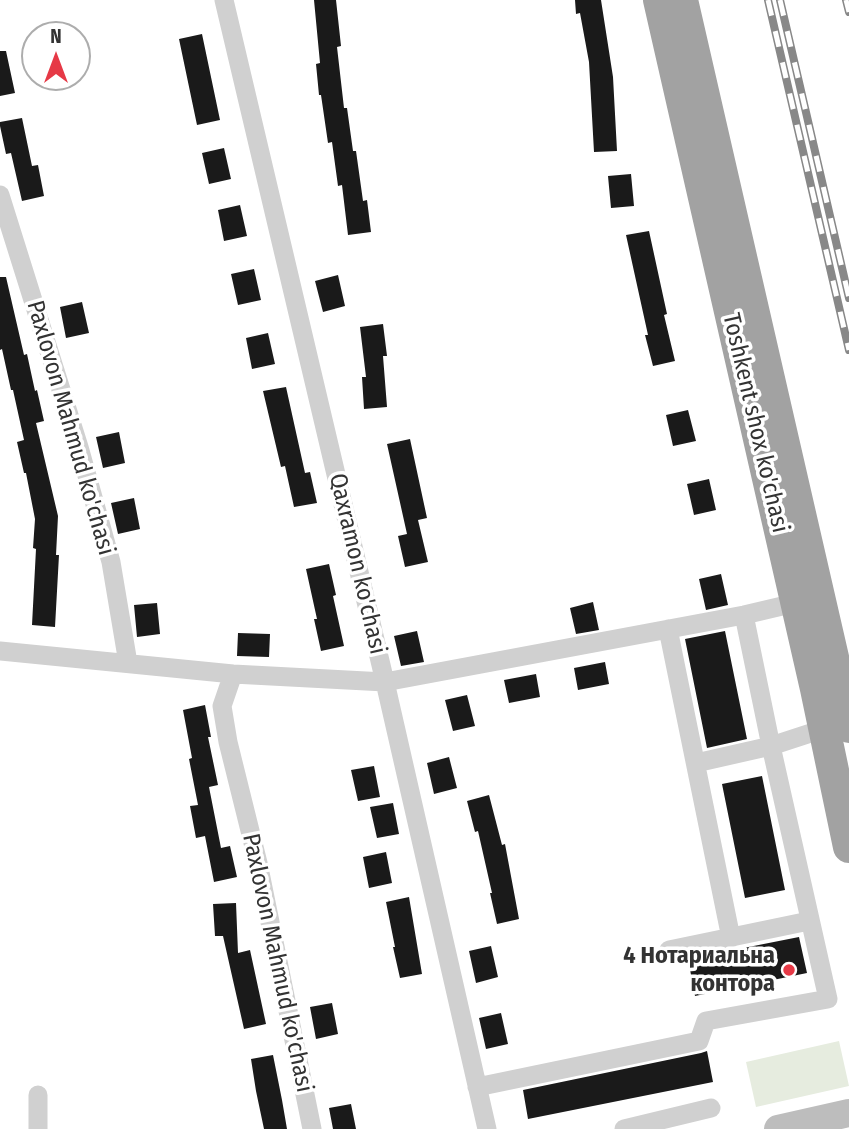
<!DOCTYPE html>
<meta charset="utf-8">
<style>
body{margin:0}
#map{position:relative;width:849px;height:1129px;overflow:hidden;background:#fff;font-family:"Fira Sans Condensed",sans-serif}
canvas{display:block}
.north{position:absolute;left:21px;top:21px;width:70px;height:70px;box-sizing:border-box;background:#fff;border:2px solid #adadad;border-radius:50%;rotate:0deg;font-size:19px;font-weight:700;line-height:28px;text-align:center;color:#333}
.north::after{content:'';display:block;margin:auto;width:24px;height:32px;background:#e63946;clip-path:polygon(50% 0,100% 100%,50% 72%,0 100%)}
</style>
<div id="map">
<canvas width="849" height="1129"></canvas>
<div class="north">N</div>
</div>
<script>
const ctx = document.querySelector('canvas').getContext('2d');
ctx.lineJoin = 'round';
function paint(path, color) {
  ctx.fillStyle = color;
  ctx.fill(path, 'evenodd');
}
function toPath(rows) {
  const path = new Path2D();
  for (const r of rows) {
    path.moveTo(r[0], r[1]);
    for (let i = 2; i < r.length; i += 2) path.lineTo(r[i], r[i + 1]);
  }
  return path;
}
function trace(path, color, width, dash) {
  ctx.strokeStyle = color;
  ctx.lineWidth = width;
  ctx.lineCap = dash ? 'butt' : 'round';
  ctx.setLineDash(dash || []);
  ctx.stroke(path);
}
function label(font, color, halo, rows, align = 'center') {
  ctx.font = font + ' "Fira Sans Condensed",sans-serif';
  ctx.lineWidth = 7;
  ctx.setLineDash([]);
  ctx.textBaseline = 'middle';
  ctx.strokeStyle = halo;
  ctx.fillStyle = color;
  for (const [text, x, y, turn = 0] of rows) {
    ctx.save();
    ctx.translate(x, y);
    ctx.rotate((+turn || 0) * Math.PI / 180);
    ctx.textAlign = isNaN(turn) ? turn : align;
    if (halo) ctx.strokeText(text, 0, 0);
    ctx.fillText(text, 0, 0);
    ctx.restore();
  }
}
paint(toPath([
 [839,1041,849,1086,756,1107,746,1062]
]), '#e6ecdf');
paint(toPath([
 [314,0,336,0,341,46,337,47,344,108,347,108,353,151,356,151,363,201,367,200,371,232,348,235,342,185,338,186,332,142,328,143,321,95,319,95,316,64,320,63],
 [575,0,601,0,613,77,617,151,594,152,589,62,580,13,576,14],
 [202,34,220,120,197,125,179,39],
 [0,51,6,51,15,93,0,96],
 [22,118,32,166,38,165,44,196,22,201,11,153,6,154,0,126,0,122],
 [224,148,231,179,209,184,202,153],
 [631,174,634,206,611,208,608,176],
 [240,205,247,236,224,241,218,210],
 [649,231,667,314,664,315,675,361,653,366,645,335,648,335,626,235],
 [254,269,261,300,238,305,231,274],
 [338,275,345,306,323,312,315,281],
 [0,277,6,277,24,355,27,354,35,391,37,390,44,421,36,423,58,516,56,555,59,555,55,627,32,625,36,549,33,548,35,519,26,473,24,473,17,442,24,440,13,390,11,390,2,349,0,350],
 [82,302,89,333,66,338,60,307],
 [383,324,387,356,383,356,387,407,364,409,362,377,366,377,360,327],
 [268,333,275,364,252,369,246,338],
 [286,387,305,473,310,472,317,503,294,507,285,466,281,467,263,391],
 [688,410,696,441,673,446,666,415],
 [119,432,125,463,103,468,96,437],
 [410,439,427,518,418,520,428,562,405,567,398,536,407,534,387,444],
 [709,479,716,510,694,515,687,484],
 [134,498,140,529,118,534,111,503],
 [329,564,336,595,333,596,344,646,321,651,314,619,317,619,306,569],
 [721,574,728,605,706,610,699,579],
 [593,602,599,630,576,634,570,608],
 [157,603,160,634,137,637,134,605],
 [417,631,424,662,401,666,394,636],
 [725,631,747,739,707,748,685,639],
 [238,633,270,634,269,657,237,656],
 [605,662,609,684,578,690,574,668],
 [536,674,540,697,509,703,504,680],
 [467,695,475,726,453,731,445,700],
 [205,705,211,737,208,737,218,785,209,787,221,848,230,846,237,877,214,882,205,836,196,838,190,806,198,805,189,759,192,758,183,710],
 [449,757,457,788,434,794,427,763],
 [374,766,380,797,358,801,351,770],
 [762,776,785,890,745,898,722,784],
 [489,795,502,845,505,844,519,919,497,924,490,893,492,893,478,831,475,832,467,801],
 [393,803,399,834,377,838,370,807],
 [386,852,392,883,369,888,363,857],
 [409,897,422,974,400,978,393,947,395,947,386,902],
 [236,903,238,953,250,950,266,1024,244,1029,223,936,215,936,213,904],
 [799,937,807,973,695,996,688,959],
 [491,946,498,977,476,983,469,951],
 [332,1003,338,1034,316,1039,310,1007],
 [501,1013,508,1044,486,1049,479,1018],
 [707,1051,713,1082,528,1119,523,1090,701,1053],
 [273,1055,282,1100,287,1129,264,1129,256,1091,251,1059],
 [351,1104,356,1129,333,1129,329,1108]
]), '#1a1a1a');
trace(toPath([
 [224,0,385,682,487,1129],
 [0,195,79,447,111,562,128,663],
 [668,629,731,938],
 [0,651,233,674,385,682,744,615,795,603],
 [233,674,222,706,228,742,258,863,312,1129],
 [696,763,771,746,823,729],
 [669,950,809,921],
 [477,1087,699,1041,706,1021,828,999,771,746,744,615],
 [38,1095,38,1129],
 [624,1129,711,1108]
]), '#d0d0d0', 19);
trace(toPath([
 [778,1129,849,1113]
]), '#bdbdbd', 28);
trace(toPath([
 [659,0,816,689,849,847],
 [682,0,849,727]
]), '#a2a2a2', 32);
const rail = toPath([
 [768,0,849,350],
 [780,0,849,298],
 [846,0,849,12]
]);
trace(rail, '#888', 8);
trace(rail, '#fff', 5, [16]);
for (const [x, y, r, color] of [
 [789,970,7,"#e63946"]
]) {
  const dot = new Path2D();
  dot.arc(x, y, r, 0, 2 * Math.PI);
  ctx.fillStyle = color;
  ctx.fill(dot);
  trace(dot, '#fff', 2.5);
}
label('24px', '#333', '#fff', [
 ["Toshkent shox ko'chasi",755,423,77],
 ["Paxlovon Mahmud ko'chasi",70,428,74],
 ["Qaxramon ko'chasi",357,564,77],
 ["Paxlovon Mahmud ko'chasi",277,963,78]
]);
label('bold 24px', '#333', '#fff', [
 ["4 Нотариальна",775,956],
 ["контора",775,984]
], 'right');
</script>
